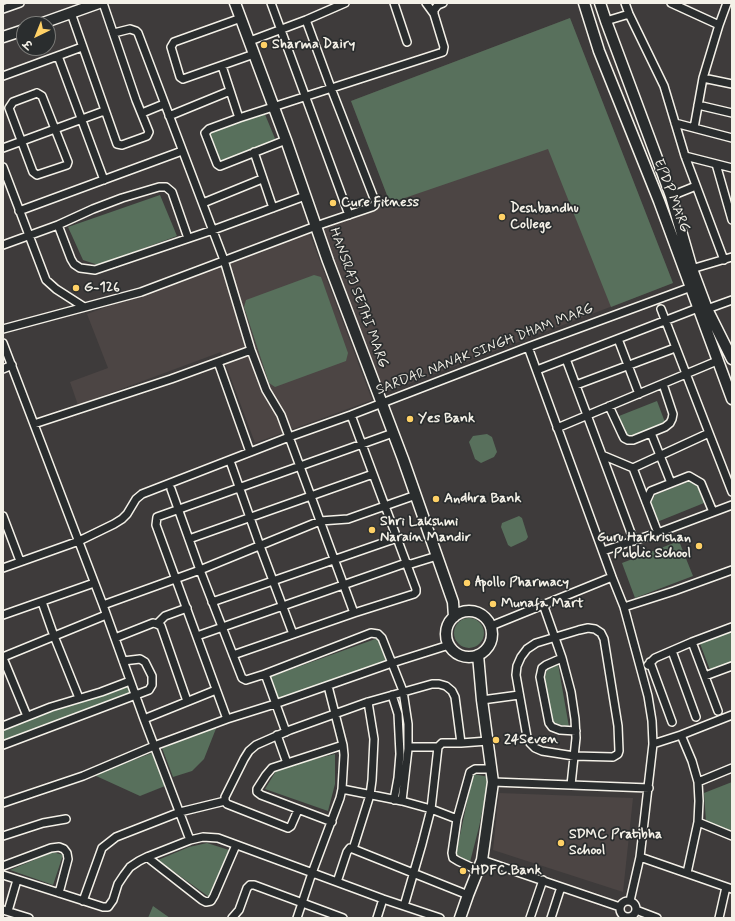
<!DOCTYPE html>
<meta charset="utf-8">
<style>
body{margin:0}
#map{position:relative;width:735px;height:921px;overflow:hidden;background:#3e3b3b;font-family:Mynerve,"Playpen Sans Deva",sans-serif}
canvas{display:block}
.frame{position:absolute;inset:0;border:4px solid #f4f1e8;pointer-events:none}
.north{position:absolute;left:16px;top:16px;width:40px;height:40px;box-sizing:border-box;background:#2a2d2e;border:1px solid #7b7b78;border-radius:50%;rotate:223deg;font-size:11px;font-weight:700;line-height:16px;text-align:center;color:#f4f1e8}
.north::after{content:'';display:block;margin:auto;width:14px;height:18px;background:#ffd166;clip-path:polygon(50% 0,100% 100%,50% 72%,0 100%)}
</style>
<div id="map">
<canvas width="735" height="921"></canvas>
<div class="frame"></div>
<div class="north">उ</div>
</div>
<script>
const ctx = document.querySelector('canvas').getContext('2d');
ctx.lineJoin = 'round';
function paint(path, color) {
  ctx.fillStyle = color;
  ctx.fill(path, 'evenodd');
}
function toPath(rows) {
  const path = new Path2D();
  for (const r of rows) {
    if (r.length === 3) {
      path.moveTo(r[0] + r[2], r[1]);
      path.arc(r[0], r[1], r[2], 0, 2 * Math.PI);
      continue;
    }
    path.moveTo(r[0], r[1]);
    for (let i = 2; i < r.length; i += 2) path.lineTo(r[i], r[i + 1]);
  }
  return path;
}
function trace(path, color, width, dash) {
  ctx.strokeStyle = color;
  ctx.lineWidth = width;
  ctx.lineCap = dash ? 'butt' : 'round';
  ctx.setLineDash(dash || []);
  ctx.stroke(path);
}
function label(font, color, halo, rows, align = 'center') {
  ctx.font = font + ' Mynerve,sans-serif';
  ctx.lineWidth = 3.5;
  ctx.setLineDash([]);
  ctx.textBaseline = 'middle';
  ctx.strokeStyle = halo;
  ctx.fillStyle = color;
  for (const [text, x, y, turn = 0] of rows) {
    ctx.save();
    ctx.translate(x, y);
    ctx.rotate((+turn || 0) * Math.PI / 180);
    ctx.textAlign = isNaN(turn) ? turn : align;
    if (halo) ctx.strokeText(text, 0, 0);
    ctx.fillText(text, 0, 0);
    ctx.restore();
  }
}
paint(toPath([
 [570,18,673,283,385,393,322,230,390,203,351,101],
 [309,232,372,400,255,443,221,352,78,405,70,382,108,368,87,314],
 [499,793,633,798,623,892,493,850]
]), '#4c4544');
paint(toPath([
 [570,18,673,283,611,307,548,149,390,203,351,101],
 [264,112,276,141,221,162,209,132],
 [160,195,177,236,98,265,83,260,68,227],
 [314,275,321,277,348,353,346,361,275,387,269,383,244,307,246,300],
 [657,401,666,425,627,437,619,416],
 [487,434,492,437,497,452,494,457,481,463,475,459,469,442,473,436],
 [690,481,697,485,704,503,657,522,651,503,655,495],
 [519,516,522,518,528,537,526,540,511,547,508,545,501,527,502,523],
 [679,541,693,576,635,598,622,563],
 [469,633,15],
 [732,628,732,662,710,670,699,641],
 [378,638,386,661,279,700,270,677],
 [558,664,569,727,555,723,551,719,544,679,548,668],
 [128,683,132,694,3,741,3,729],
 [217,726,204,759,192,771,173,777,162,748],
 [152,753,165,786,140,796,94,775],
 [335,754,335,784,328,811,265,789,276,771,291,765],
 [473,774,489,777,479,827,470,862,456,854],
 [732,782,732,831,706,822,704,793],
 [207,843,229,850,209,897,158,860,189,847],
 [53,852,63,855,53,885,10,870],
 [153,906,170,918,148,918]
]), '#58705c');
const street = toPath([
 [271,3,349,215],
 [394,3,407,42],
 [426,3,434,14],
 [625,3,629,14,664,86,685,156,724,260],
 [671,3,719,25],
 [3,9,20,3],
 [71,13,117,144,122,145,147,136,149,132,136,100,103,3],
 [241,18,174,42,171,47,180,77,183,79,254,54],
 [606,21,629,14],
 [114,33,130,29,136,31,138,33,224,260,251,350,266,390,281,415,354,613],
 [250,41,306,20,345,3],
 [58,56,104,180],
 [222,66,239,118],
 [3,76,82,47],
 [703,78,732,84],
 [37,93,42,96,68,162,67,165,37,175,33,172,9,108,13,102,37,93],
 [698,105,732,113],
 [142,113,164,104],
 [169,116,230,91],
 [675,123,732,138],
 [694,128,703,78,719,25,727,3],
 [286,140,220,166,217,164,205,133,209,129,239,118,440,53,443,52,444,47,434,14,434,10,438,5,443,3],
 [3,148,104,111],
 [254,152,273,208],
 [685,156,732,168],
 [716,164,732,220],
 [3,167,46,280,56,289,84,307],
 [671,196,696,186],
 [203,203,262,179],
 [19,211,182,151],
 [58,225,71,259,74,264,80,268,95,270,213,230,305,196],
 [3,245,58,225,93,209,122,198,159,187,166,187,172,192,188,238],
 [688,270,732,257],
 [707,309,732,300],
 [3,329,141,292,316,226,372,207,375,205,375,201,331,88,306,20],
 [618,339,639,394],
 [3,343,103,605,144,719,190,840],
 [528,347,612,577,624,607,648,696,652,721,653,744,640,857,630,901],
 [566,359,602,455,633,468,709,433,661,309],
 [218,362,250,452],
 [3,369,12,365],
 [537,370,698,308],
 [576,385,675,348],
 [609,406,622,434,624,438,628,440,633,440,665,427,670,423,672,419,673,414,663,384],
 [34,424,171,379,251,350],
 [557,428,717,361],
 [651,433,671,483],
 [709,433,732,492],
 [602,455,634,541],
 [230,461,260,546,293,634],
 [633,468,658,533],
 [171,489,200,570,242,678,246,680,265,674],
 [646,502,651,491,689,476,701,483,713,512],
 [3,516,20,561],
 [189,539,373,474],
 [603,551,663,531,732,505],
 [3,568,79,541,114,524,122,519,127,514,136,499,142,494,289,437,351,415,528,347,694,286],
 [42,602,54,636,79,698],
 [212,602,397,538],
 [543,604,562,658,571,692,575,719,576,738,571,785],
 [103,605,200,570,320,521,348,519,416,495],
 [624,607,674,591,732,570],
 [3,615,94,583],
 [157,624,165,616,187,608],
 [491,626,612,577],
 [588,628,595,629,601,633,604,639,618,726,619,751,618,754,613,757,574,756,542,751,535,748,530,743,527,737,516,675,517,666,521,657,527,649,536,643,579,630,588,628],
 [197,636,406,563,411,564,437,556],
 [115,638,153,623,157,624,161,626,187,701],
 [672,651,696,717],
 [233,655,354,613,414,594,416,592,416,589,351,415],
 [3,657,106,615],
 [3,658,27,716],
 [562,658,546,665,542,668,540,677,549,723,552,727,560,730,576,731],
 [650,662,672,722],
 [648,665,655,658,692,642],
 [705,676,732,666],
 [392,695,398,714,400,754,398,778,394,800],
 [482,700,519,695],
 [718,711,692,642,732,627],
 [144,719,216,690],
 [227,719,156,525,157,517,393,433],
 [3,726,51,707,101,692,130,681],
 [286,732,265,674,371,633,378,634,382,638,403,691,408,724,408,749,402,801],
 [277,735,287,763],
 [681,735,692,761,698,782,699,801,698,822,687,873],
 [653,744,681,735,732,715],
 [3,745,149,690,152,685,152,676,145,662,140,659,123,661],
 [409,747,438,747],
 [493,782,649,788],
 [698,782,732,768],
 [342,789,402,801,431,809,457,819],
 [3,803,83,776,154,746,227,719,275,704,392,663,449,645],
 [298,810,291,826,288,828,227,804,225,801,225,797,244,759,249,751,256,745,290,730,368,702,432,684,439,684,446,686,452,691,455,697,461,743,488,741],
 [332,822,261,795,257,792,257,789,266,775,272,768,343,745],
 [698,822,732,836],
 [3,836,43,823,66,819],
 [353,849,468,895],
 [147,857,202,900,206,902,211,901,214,896,236,845],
 [640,857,732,889],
 [482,860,620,907],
 [3,866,51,848,59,847,64,849,67,853,68,859,59,893],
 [477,870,458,861,453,858,452,853,457,819,470,772,475,769,491,769],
 [3,875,103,907,108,907,113,900,118,884,124,875,130,867,139,861,147,857,190,840,203,837,218,838,383,899,440,918],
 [337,882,347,852,350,848,353,849,370,795,372,780,374,739,368,702],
 [83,901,102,848,116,837,180,812,225,801],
 [628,909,8],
 [404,906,422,844,431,809,438,747,442,743,461,743],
 [3,910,29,918],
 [636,910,657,918],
 [8,911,17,880],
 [232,918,239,910,247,888,250,885,254,885,343,918],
 [297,918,312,873,340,798,342,789,344,755,343,745,328,686],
 [377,918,383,899],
 [530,918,543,880],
 [551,918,561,887],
 [719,918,726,887]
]);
const secondary = toPath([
 [235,3,286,140,328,261,403,459,453,602,454,617],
 [584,3,599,51,659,201,732,399],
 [600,3,606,21,671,196,692,269,707,309,732,359],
 [40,24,99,3],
 [3,37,24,30],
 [469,634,23],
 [460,918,468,895,482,860,493,782,482,700,478,655]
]);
trace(street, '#f4f1e8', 10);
trace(secondary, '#f4f1e8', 13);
trace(street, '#2a2d2e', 7);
trace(secondary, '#2a2d2e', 10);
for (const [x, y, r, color] of [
 [264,45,4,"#ffd166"],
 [333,203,4,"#ffd166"],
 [502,217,4,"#ffd166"],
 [76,288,4,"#ffd166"],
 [410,419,4,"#ffd166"],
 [436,499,4,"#ffd166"],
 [372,530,4,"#ffd166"],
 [699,546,4,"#ffd166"],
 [467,583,4,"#ffd166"],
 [493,604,4,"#ffd166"],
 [496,740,4,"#ffd166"],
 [561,843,4,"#ffd166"],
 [463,871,4,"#ffd166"]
]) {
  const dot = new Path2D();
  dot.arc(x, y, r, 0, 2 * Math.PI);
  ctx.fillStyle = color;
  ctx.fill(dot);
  trace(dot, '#2a2d2e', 1.5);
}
label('bold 14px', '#f4f1e8', '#2a2d2e', [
 ["Sharma Dairy",272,45],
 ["Cure Fitness",341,203],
 ["Deshbandhu",510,209],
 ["College",510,225],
 ["G-126",84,288],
 ["Yes Bank",418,419],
 ["Andhra Bank",444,499],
 ["Shri Lakshmi",380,522],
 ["Narain Mandir",380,538],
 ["Guru Harkrishan",691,538,"right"],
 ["Public School",691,554,"right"],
 ["Apollo Pharmacy",475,583],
 ["Munafa Mart",501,604],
 ["24Seven",504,740],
 ["SDMC Pratibha",569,835],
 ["School",569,851],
 ["HDFC Bank",471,871]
], 'left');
label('14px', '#f4f1e8', '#2a2d2e', [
 ["EPDP MARG",671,196,69],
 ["HANSRAJ SETHI MARG",358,298,70],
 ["SARDAR NANAK SINGH DHAM MARG",485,350,-21]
]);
</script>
